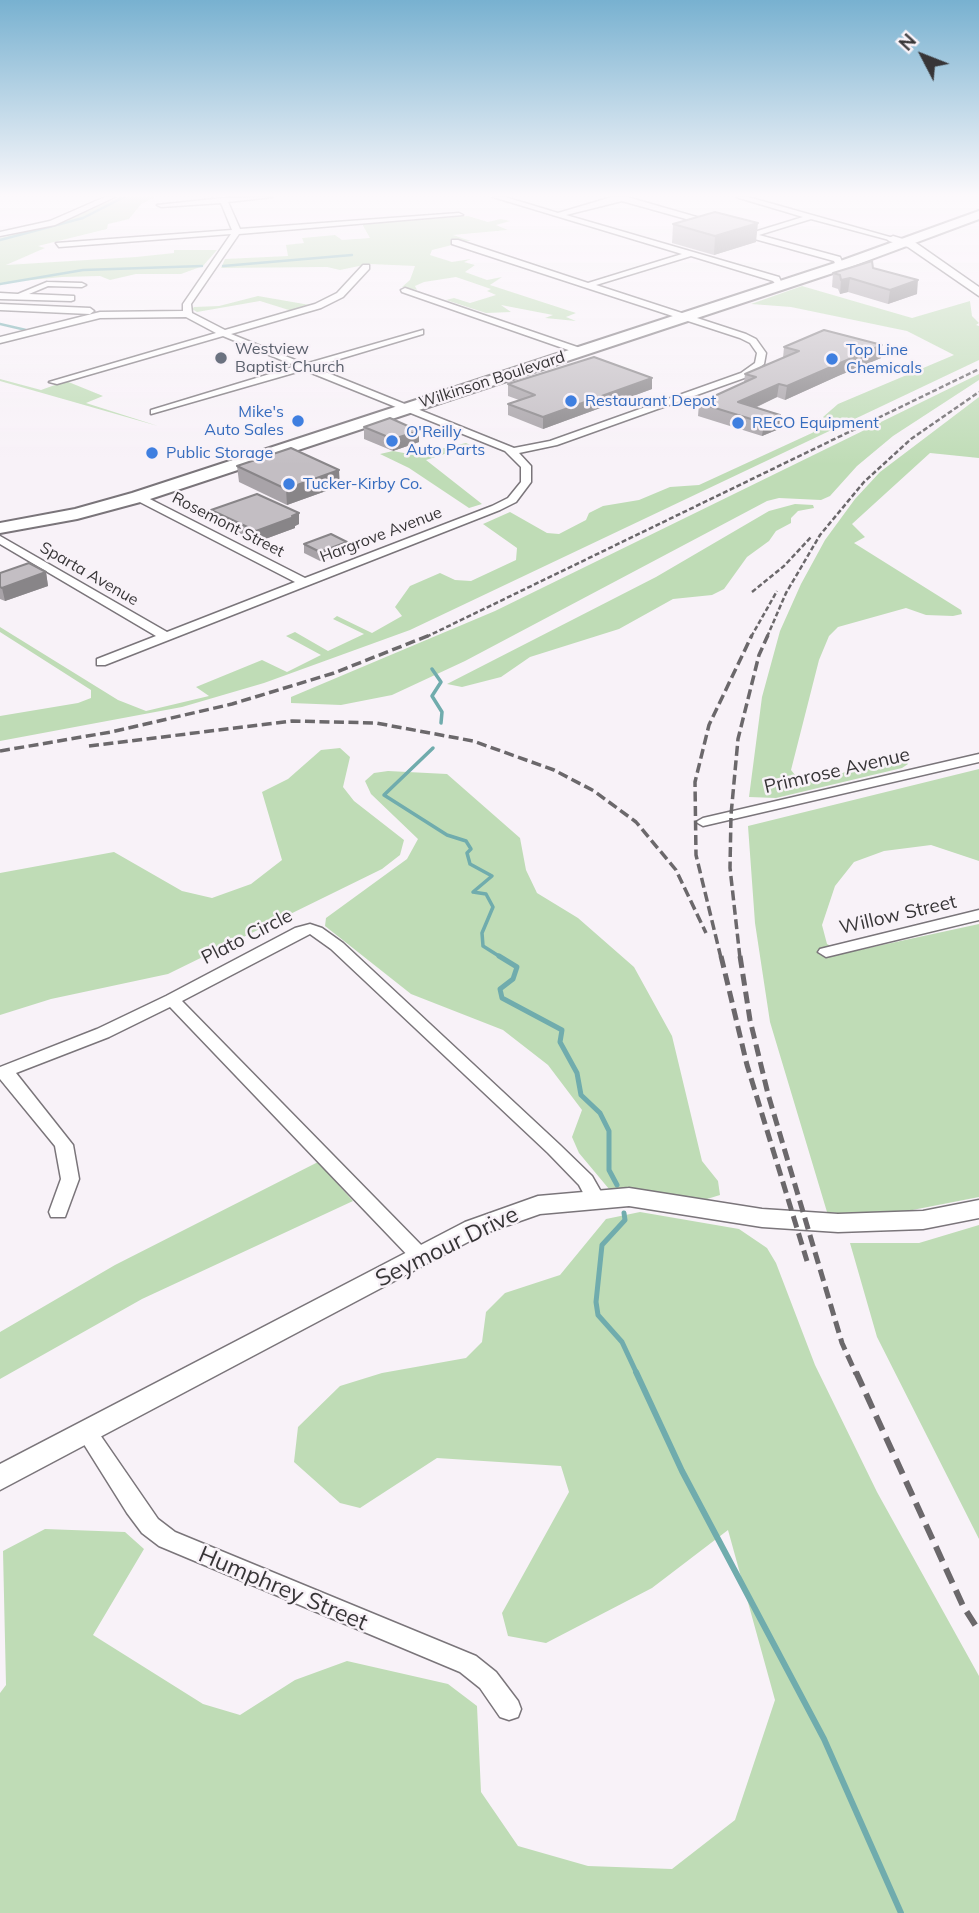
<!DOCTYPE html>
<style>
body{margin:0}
#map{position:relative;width:979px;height:1913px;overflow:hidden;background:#f8f2f8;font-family:Mulish,sans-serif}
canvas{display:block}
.north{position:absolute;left:888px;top:21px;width:70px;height:70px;-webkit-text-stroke:5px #f8f2f8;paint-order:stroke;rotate:312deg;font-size:19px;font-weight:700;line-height:28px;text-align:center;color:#373537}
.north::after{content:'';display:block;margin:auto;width:24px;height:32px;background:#373537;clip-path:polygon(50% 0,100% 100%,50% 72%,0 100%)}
</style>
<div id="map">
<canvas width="979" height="1913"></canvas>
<div class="north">N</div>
</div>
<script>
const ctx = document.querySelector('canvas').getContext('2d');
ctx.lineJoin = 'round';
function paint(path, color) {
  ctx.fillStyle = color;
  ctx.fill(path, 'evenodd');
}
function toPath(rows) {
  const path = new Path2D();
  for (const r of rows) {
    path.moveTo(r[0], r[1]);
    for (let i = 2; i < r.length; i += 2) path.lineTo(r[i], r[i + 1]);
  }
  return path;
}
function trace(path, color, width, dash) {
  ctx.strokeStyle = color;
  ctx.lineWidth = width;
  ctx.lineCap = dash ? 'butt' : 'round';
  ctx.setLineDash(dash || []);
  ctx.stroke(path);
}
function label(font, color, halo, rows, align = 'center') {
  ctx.font = font + ' Mulish,sans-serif';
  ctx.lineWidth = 5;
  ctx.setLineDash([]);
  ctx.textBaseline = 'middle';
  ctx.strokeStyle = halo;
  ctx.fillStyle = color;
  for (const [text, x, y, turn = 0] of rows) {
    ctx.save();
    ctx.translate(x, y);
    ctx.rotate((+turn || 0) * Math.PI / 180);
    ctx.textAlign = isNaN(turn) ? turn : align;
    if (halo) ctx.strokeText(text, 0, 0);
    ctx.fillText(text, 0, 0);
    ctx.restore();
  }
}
paint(toPath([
 [120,197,155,197,141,204,129,219,108,224,107,229,38,246,45,248,6,265,136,257,174,253,174,250,217,250,203,266,181,274,136,274,110,280,100,276,62,277,0,283,0,238,60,223],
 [468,216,488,222,501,219,510,221,496,225,508,230,453,235,471,241,457,241,456,244,432,250,430,255,452,262,471,259,464,262,475,265,465,272,487,280,502,277,490,285,576,313,566,317,576,321,545,318,553,315,501,305,511,312,486,313,446,300,454,298,470,303,496,295,487,291,491,289,456,277,424,282,415,286,417,290,402,287,410,280,415,266,369,264,340,270,327,267,221,268,225,259,288,256,286,245,304,243,302,238,335,235,342,240,370,238,362,224],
 [802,286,912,318,970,301,972,316,979,323,976,325,979,326,979,360,410,630,264,683,182,707,0,741,0,716,78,703,91,698,91,690,0,632,0,627,118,700,146,711,209,696,196,687,262,660,287,672,321,655,286,636,295,632,328,651,364,634,333,619,337,616,372,633,402,616,395,607,410,586,440,573,455,580,471,581,516,560,517,548,483,524,510,512,547,533,559,534,586,520,589,513,603,506,639,500,670,487,699,485,812,433,829,422,823,417,838,404,954,355,907,331,791,307,751,304],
 [258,296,310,305,292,311,260,301,197,312,192,309,194,307,219,306],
 [979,374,979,380,893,436,857,466,830,496,821,500,779,498,767,501,465,661,392,695,341,705,291,703,291,697,495,611],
 [0,379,41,390,66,381,103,396,86,403,158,426,0,381],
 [979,397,979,458,930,453,852,524,865,537,854,543,961,610,962,614,953,616,926,615,906,608,838,627,829,636,819,660,791,770,799,780,809,781,839,775,867,760,891,755,904,758,908,764,902,768,776,798,749,797,762,697,780,631,801,584,825,540,855,499,880,472],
 [466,443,476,448,469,450,463,448,426,460,482,504,469,508,409,468,380,454,393,451,415,455],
 [795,504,813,505,814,508,798,511,791,518,791,523,776,531,769,541,747,557,724,589,712,595,673,599,619,629,530,657,501,677,462,687,447,684,656,577,769,511],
 [340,748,350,757,343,787,354,801,404,840,400,855,382,869,168,974,51,999,0,1015,0,873,114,852,182,891,212,898,251,884,282,860,262,792,288,779,321,750],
 [979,769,979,861,931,845,884,851,854,862,835,886,822,925,827,944,845,953,979,924,979,1197,897,1213,859,1215,827,1212,770,1022,755,923,748,826],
 [388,771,447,774,520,838,526,870,537,893,578,918,634,967,672,1036,702,1161,718,1181,720,1195,707,1199,609,1189,579,1153,572,1137,582,1110,548,1065,503,1030,411,994,325,926,326,918,407,859,418,839,371,794,365,781,374,773],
 [318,1162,353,1201,142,1299,0,1379,0,1332,115,1265],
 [640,1212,739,1229,767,1248,776,1263,815,1365,877,1492,979,1676,979,1913,0,1913,0,1693,6,1685,3,1551,45,1529,125,1532,144,1549,93,1635,203,1704,240,1715,295,1680,347,1661,448,1684,477,1706,481,1792,518,1846,588,1866,672,1869,735,1820,775,1700,728,1530,652,1588,546,1643,508,1636,502,1613,569,1492,561,1466,437,1458,360,1508,340,1503,294,1462,298,1427,340,1386,382,1373,466,1358,482,1342,486,1312,505,1293,560,1275,606,1219],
 [979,1225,979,1539,877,1337,850,1243,919,1243]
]), '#bfdcb6');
trace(toPath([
 [0,240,83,218,124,197],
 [223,266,352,255],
 [0,284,83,270,202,266],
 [0,324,26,330]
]), '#70acad', 2.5);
trace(toPath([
 [432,669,441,682,432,696,442,712,441,723],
 [433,748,384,795,447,835,466,841,471,849,467,853,470,864,492,876,473,892,486,894,493,907,482,933,483,946,502,958]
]), '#70acad', 3.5);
trace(toPath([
 [499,956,517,967,513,979,500,989,502,998,562,1030,560,1042,577,1073,581,1095,600,1113,609,1131,609,1170,617,1185],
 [624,1213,625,1220,602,1245,596,1302,598,1315,622,1342,637,1374]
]), '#70acad', 5);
trace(toPath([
 [636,1372,682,1471,824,1739,901,1913]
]), '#70acad', 6);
const minor = toPath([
 [105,197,115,197,55,225,0,236,0,232,50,221,105,197],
 [272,197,228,202,240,229,459,213,463,215,239,234,191,304,192,313,225,330,315,304,337,293,363,265,369,265,369,269,343,297,321,308,231,334,305,364,423,330,423,334,313,367,514,448,550,441,741,373,755,363,757,353,750,343,740,338,452,244,452,240,458,240,588,283,682,254,493,197,505,197,558,213,612,197,627,197,714,222,711,226,622,201,566,215,779,277,783,286,779,288,773,281,691,256,596,285,746,334,756,339,766,353,764,364,747,377,557,445,519,453,531,466,531,482,516,502,500,510,105,665,97,665,97,659,156,636,0,544,0,536,167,632,295,582,134,499,134,495,142,495,305,578,492,506,508,498,521,482,521,467,505,451,304,370,151,414,151,410,296,366,223,336,57,384,49,382,216,333,186,317,100,318,0,343,0,337,100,312,183,311,183,304,231,234,59,247,56,243,232,230,221,203,161,207,157,205,223,198,272,197],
 [736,197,748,197,897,239,893,241,811,219,759,235,840,257,844,266,837,268,834,261,733,233,736,229,751,233,803,217,736,197],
 [47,282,82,283,86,285,82,287,48,286,29,294,74,296,74,300,71,301,0,299,0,293,18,294,47,282],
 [405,288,583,349,584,351,577,353,402,292,401,290,405,288],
 [0,304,90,308,94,311,90,314,0,310,0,304],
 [979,754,979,762,703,826,696,822,703,818,979,754],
 [979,910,979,920,826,957,818,952,820,949,979,910],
 [310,924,322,928,343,943,560,1145,592,1176,604,1197,602,1202,588,1202,579,1185,548,1153,331,949,310,934,182,1001,428,1252,431,1257,428,1262,421,1264,414,1262,170,1007,109,1037,16,1073,73,1145,79,1179,65,1217,51,1217,49,1212,61,1179,55,1146,0,1079,0,1067,97,1029,166,996,295,928,310,924],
 [87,1424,94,1426,158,1519,175,1532,476,1656,496,1672,518,1701,521,1709,518,1717,509,1720,500,1717,480,1688,460,1672,159,1546,142,1533,127,1513,80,1438,76,1432,80,1426,87,1424]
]);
const tertiary = toPath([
 [629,1188,762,1209,838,1214,923,1211,979,1200,979,1218,923,1229,838,1232,762,1227,629,1206,540,1214,483,1234,0,1490,0,1464,465,1222,538,1196,629,1188]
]);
const secondary = toPath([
 [893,236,916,243,979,287,979,296,908,247,889,241,887,239,893,236]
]);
const primary = toPath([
 [979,211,979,219,845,269,144,501,77,519,0,533,0,523,75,509,132,493,835,263,979,211]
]);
trace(minor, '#7a757a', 3);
trace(tertiary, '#7a757a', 3);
trace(secondary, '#7a757a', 3);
trace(primary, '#7a757a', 4);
paint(minor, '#fff');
paint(tertiary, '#fff');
paint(secondary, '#fff');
paint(primary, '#fff');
trace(toPath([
 [752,592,784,566,812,536],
 [426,637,979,369],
 [751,637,777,591],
 [767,637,786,593,820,535,864,482,911,439,979,392]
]), '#6b686b', 2.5, [5, 2.5]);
trace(toPath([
 [89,746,292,721,376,723,473,741,554,770,594,791,636,822,676,870,706,933],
 [0,751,111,732,232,704,334,673,430,635],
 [721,958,696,855,695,782,709,725,752,635],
 [740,958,730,868,731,815,738,739,759,655,768,635]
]), '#6b686b', 3.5, [10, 4.5]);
trace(toPath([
 [721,956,747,1065,807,1261],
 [740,956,750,1020,768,1094,842,1343,856,1374]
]), '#6b686b', 5, [12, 6]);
trace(toPath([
 [856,1372,963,1606,979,1631]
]), '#6b686b', 6, [16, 8]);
paint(toPath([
 [673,224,756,242,714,255,672,243],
 [873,268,917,294,888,304,848,292,840,294,838,289,832,287,833,273],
 [882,345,881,358,838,376,785,400,777,397,755,408,780,415,779,429,762,436,698,416,699,403,744,383,745,374,783,358,784,347],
 [508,384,652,389,543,429,508,415,508,404,519,400,508,396],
 [364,427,419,431,419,442,393,451,364,439],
 [237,466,340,486,287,505,239,482],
 [211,510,299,513,299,524,295,526,295,528,257,542,213,520],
 [304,544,347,550,320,561,304,553],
 [46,572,48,586,5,601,0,599,0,573]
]), '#a8a3a8');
paint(toPath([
 [758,223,756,242,714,255,715,236],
 [850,278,848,292,840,294,841,280],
 [918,280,917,294,888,304,890,290],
 [882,345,881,358,838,376,785,400,787,386,840,363],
 [652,378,652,389,543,429,543,417],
 [779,384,777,397,739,415,738,402],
 [780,415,779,429,762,436,764,423],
 [419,431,419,442,393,451,393,439],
 [339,470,340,486,287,505,286,489],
 [299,513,299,524,295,526,295,528,257,542,256,531],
 [347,542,347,550,320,561,320,552],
 [46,572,48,586,5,601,2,588]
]), '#888588');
const building = toPath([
 [715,212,758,223,715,236,673,224,715,212],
 [872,261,873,268,918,280,890,290,850,278,841,280,840,275,833,273,872,261],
 [824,330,882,345,840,363,787,386,779,384,738,402,780,415,764,423,699,403,756,377,745,374,799,351,784,347,824,330],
 [594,357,652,378,543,417,508,404,535,395,508,384,594,357],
 [390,418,419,431,393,439,364,427,390,418],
 [291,448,339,470,286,489,237,466,291,448],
 [257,494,299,513,292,516,294,517,256,531,211,510,257,494],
 [331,534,347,542,320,552,304,544,331,534],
 [29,563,46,572,2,588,0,587,0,573,29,563]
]);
paint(building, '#c3bec3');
trace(building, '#888588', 2);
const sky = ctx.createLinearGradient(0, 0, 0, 465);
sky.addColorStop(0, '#78b1d0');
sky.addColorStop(0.42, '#fcf9fc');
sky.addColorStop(1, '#fcf9fc00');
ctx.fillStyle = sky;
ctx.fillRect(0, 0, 979, 465);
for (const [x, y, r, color] of [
 [221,358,7,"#6b7280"],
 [832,359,7,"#3f7fe0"],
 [571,401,7,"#3f7fe0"],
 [298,421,7,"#3f7fe0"],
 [738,423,7,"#3f7fe0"],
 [392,441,7,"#3f7fe0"],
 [152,453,7,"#3f7fe0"],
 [289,484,7,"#3f7fe0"]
]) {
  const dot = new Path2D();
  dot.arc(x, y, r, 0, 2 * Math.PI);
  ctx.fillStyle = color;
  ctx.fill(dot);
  trace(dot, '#f8f2f8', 2.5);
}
label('16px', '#5b616d', '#f8f2f8', [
 ["Westview",235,349],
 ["Baptist Church",235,367]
], 'left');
label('16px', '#366cbe', '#f8f2f8', [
 ["Top Line",846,350],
 ["Chemicals",846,368],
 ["Restaurant Depot",585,401],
 ["Mike's",284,412,"right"],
 ["Auto Sales",284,430,"right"],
 ["RECO Equipment",752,423],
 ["O'Reilly",406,432],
 ["Auto Parts",406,450],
 ["Public Storage",166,453],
 ["Tucker-Kirby Co.",303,484]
], 'left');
label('16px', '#373537', '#f8f2f8', [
 ["Wilkinson Boulevard",492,380,-18],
 ["Rosemont Street",228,525,27],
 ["Hargrove Avenue",381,535,-21],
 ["Sparta Avenue",89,574,30]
]);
label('19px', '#373537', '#f8f2f8', [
 ["Primrose Avenue",837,771,-13],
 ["Willow Street",898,915,-13],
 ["Plato Circle",247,937,-27]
]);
label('23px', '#373537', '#f8f2f8', [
 ["Seymour Drive",447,1247,-26],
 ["Humphrey Street",283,1589,23]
]);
</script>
